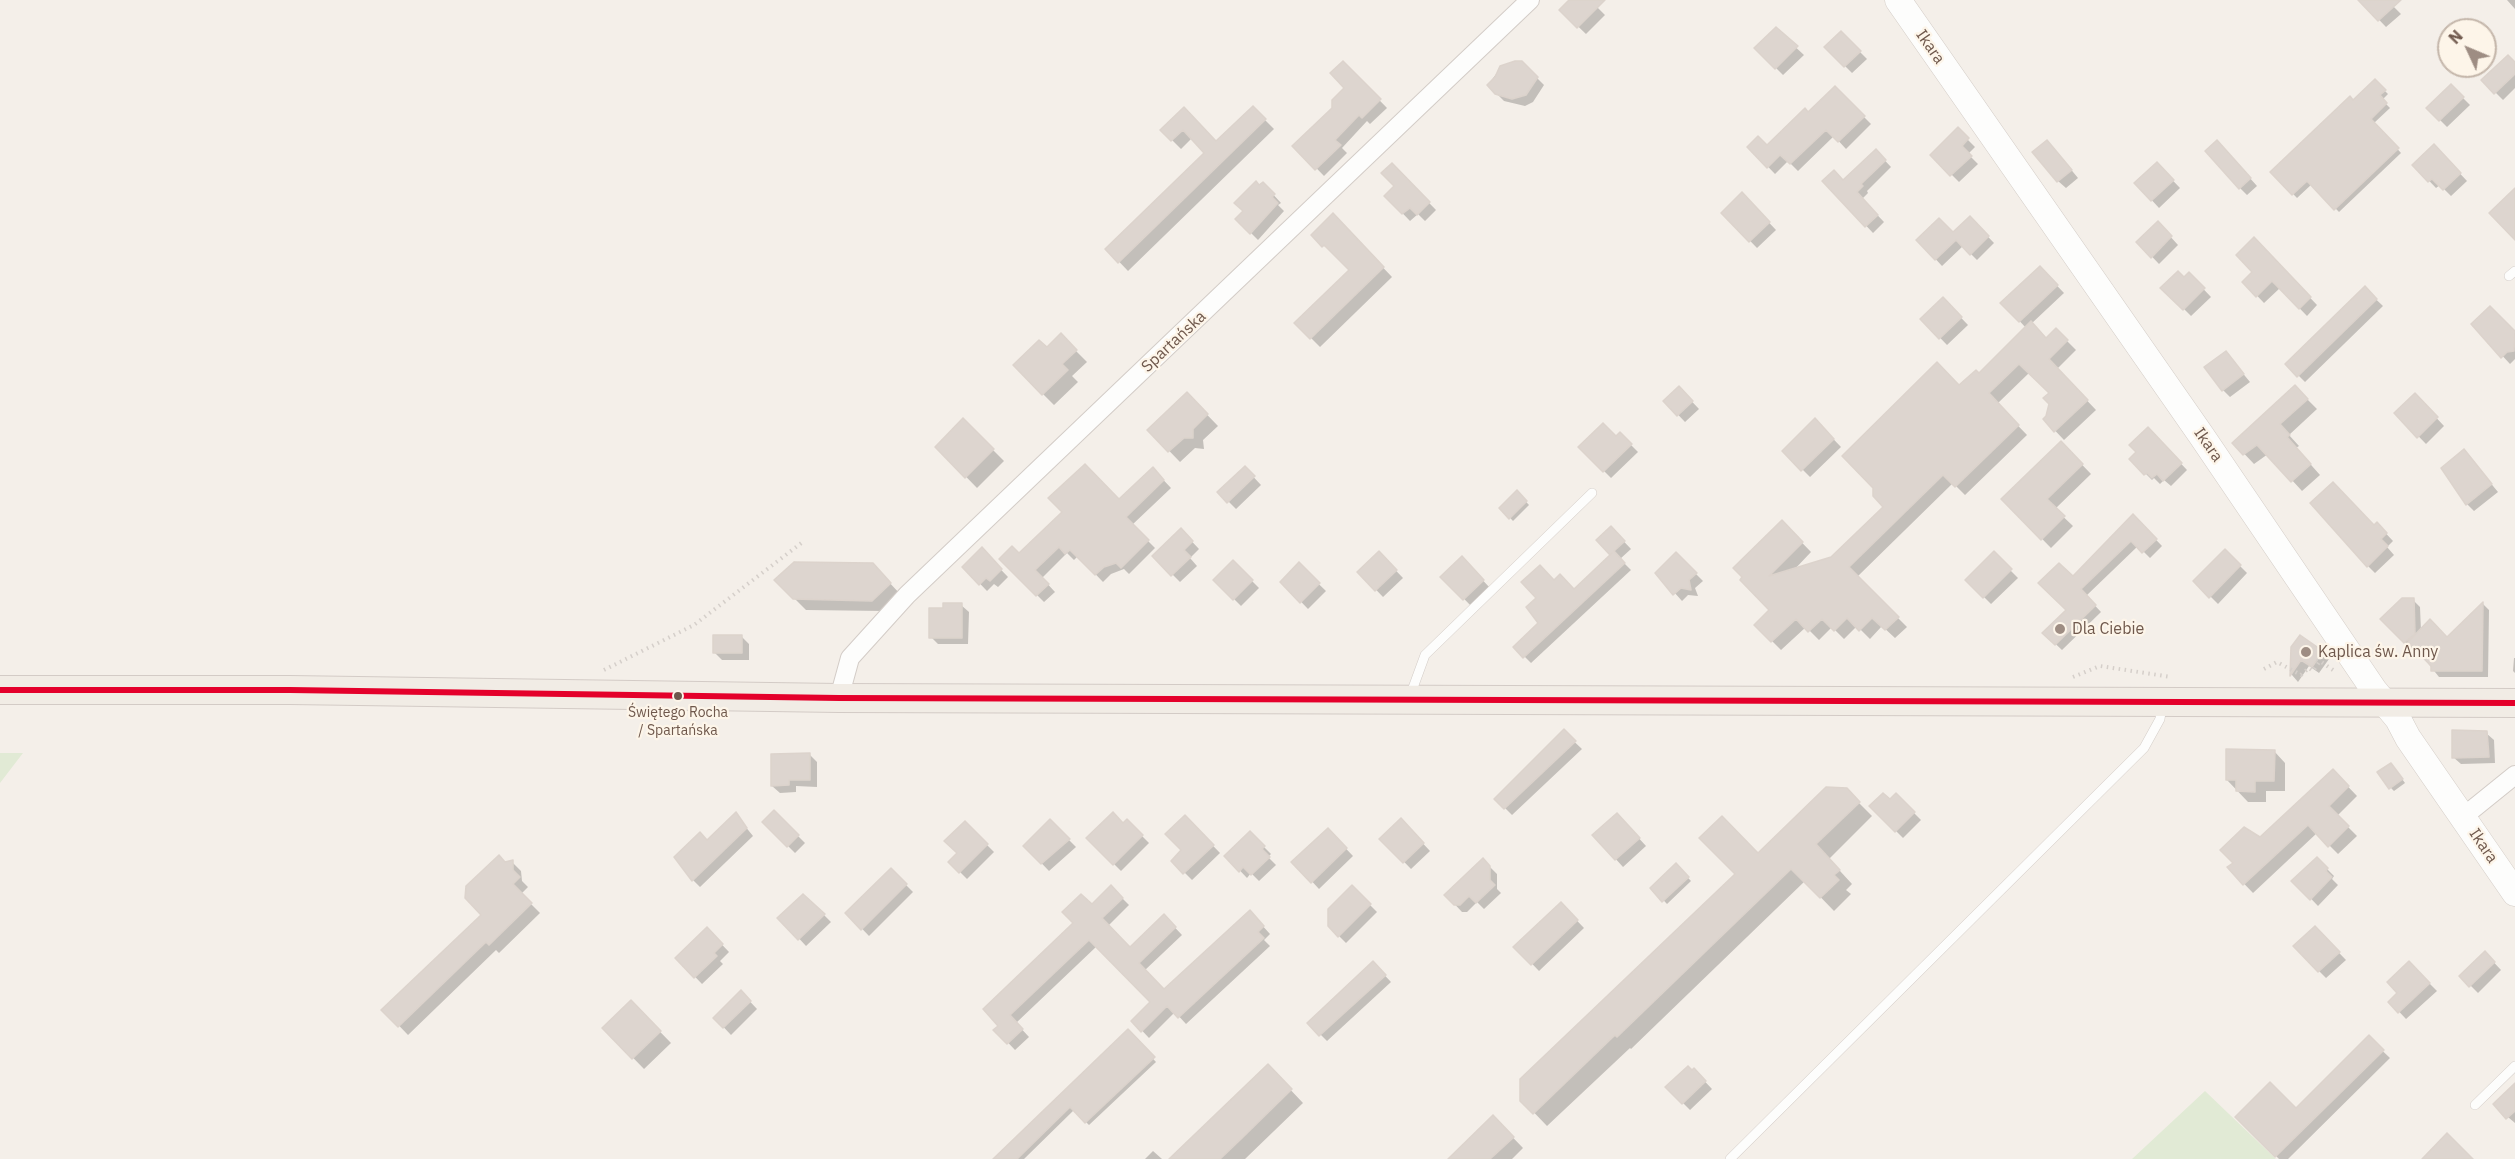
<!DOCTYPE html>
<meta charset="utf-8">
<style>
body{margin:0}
#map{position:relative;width:2515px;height:1159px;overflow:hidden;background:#f4efe9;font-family:"IBM Plex Sans",sans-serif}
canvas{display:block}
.north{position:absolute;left:2437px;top:18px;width:60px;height:60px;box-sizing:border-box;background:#fdf5e9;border:2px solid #c4b6aa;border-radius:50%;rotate:314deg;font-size:16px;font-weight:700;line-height:24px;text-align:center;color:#6f584c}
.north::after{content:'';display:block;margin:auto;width:21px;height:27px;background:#9e8d83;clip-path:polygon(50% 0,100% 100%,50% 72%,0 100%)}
</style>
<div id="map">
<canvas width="2515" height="1159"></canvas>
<div class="north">N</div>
</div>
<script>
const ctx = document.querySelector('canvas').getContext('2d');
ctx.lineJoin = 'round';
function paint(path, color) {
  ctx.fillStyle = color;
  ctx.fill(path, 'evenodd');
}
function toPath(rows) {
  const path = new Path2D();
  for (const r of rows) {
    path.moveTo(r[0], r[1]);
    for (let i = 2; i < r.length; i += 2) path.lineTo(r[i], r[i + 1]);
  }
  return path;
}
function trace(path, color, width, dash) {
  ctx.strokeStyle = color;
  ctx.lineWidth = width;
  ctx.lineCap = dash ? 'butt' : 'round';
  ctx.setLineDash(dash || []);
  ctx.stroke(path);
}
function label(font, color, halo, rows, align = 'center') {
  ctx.font = font + ' "IBM Plex Sans",sans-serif';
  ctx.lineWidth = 4.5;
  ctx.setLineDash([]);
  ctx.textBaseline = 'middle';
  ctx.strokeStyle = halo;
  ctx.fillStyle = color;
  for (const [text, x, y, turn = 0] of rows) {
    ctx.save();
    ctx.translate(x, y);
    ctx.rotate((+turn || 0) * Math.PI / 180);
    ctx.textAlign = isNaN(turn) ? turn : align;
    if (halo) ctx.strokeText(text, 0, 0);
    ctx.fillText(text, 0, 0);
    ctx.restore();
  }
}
paint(toPath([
 [0,753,23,753,0,783],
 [2205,1091,2276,1159,2132,1159]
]), '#e1ead5');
paint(toPath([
 [1571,0,1590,0,1605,15,1586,34,1561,10],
 [2360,0,2387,0,2401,14,2386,27],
 [2507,0,2515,0,2515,9],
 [1776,29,1804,55,1783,75,1756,48],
 [1841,33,1867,59,1852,73,1826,47],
 [1343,63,1387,108,1370,124,1367,121,1342,148,1347,153,1324,176,1295,146,1334,109,1346,88],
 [1522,63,1544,85,1533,102,1525,106,1504,101,1488,85,1502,66],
 [2515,64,2515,88,2503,100,2483,80],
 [2375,81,2388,94,2382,100,2390,108,2374,123,2401,153,2339,212,2312,184,2297,198,2272,172],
 [2451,86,2470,105,2447,127,2428,108],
 [1835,88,1871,124,1846,149,1834,136,1798,171,1788,161,1775,174,1749,147,1767,147,1808,114],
 [1253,108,1274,129,1128,271,1107,249,1206,153,1192,138,1181,149,1162,130,1184,109,1216,143],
 [1958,130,1975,147,1968,154,1978,164,1959,182,1932,155],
 [2434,146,2467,181,2451,196,2440,185,2436,188,2414,165],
 [2054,149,2078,178,2066,188,2058,181],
 [2224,149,2257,186,2247,195,2240,188],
 [1876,151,1891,167,1867,191,1868,193,1862,199,1884,222,1873,233,1824,181,1843,182],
 [2157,164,2180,188,2159,208,2136,183],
 [1392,165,1436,210,1425,221,1418,214,1410,221,1386,196,1396,186],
 [1259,187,1270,191,1281,203,1278,205,1284,211,1258,240,1237,219],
 [1742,194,1776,230,1757,248,1723,213],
 [1333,215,1392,277,1320,347,1296,323,1351,270,1313,235],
 [1970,218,1994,243,1977,260,1963,246,1942,266,1918,240,1953,234],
 [2158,223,2178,245,2159,264,2138,242],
 [2254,239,2317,305,2307,316,2280,288,2264,303,2244,282,2254,272],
 [2040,268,2064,293,2031,324,2046,340,2056,330,2076,350,2057,369,2096,410,2064,440,2045,420,2048,416,2051,393,2030,372,1997,404,2027,435,1965,495,1953,483,1857,577,1907,627,1895,638,1882,626,1870,639,1857,626,1844,639,1832,627,1819,640,1806,627,1781,650,1756,625,1771,610,1742,580,1782,522,1811,552,1793,571,1832,559,1885,507,1960,387,1979,375,2026,328,2003,303],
 [2189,274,2211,297,2191,316,2163,288],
 [2365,289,2383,306,2305,382,2287,364],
 [1943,299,1968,325,1947,345,1922,319],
 [2490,308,2515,333,2515,359,2510,364,2473,324],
 [1061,336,1087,362,1072,376,1078,382,1054,405,1043,394,1047,349],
 [2226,353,2250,382,2230,397,2223,390],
 [1679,388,1699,409,1685,422,1665,401],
 [1187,394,1218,426,1203,440,1204,449,1195,448,1180,462,1149,430],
 [2415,395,2444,426,2426,444,2396,413],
 [2305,397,2317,409,2289,435,2299,446,2296,448,2320,475,2302,491,2268,454,2254,464,2234,443],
 [963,420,1004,461,977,488,937,447],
 [1815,420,1841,447,1810,477,1784,451],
 [2148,429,2187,470,2171,486,2164,480,2160,484,2154,478,2152,480,2131,459,2138,452],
 [1620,434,1638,452,1611,478,1580,447,1616,438],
 [2061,443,2091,474,2055,509,2073,526,2051,548,2003,499],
 [2464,451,2498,492,2474,511,2467,504],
 [1245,468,1261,485,1236,509,1219,492],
 [1153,469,1171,488,1132,525,1155,548,1129,574,1124,569,1111,574,1103,582,1078,556,1074,560,1067,553,1042,578,1055,592,1044,602,1001,559,1019,555,1119,501],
 [1517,492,1529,505,1513,521,1501,508],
 [2133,516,2162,546,2150,558,2138,546,2086,596,2101,612,2062,650,2044,633,2068,610,2073,578],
 [2377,524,2393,541,2387,547,2394,555,2375,573,2368,566],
 [1611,528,1631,549,1620,559,1631,570,1531,663,1515,647,1540,624,1554,582,1574,591,1612,555],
 [1181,530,1199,549,1190,558,1197,566,1180,582,1154,556],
 [982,550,1008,577,998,587,994,584,987,591,964,567],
 [2225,551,2247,573,2218,604,2195,581],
 [1379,553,1403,578,1383,597,1359,572],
 [1676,554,1703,581,1695,588,1698,596,1688,595,1682,601,1657,573],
 [1994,554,2018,578,1991,604,1967,580],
 [1462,558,1490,588,1471,606,1443,577],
 [1233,562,1259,588,1241,606,1215,580],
 [873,565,901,595,884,611,806,610,776,580],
 [1299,565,1326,591,1308,609,1282,582],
 [2413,600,2420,607,2421,631,2447,639,2483,604,2489,610,2488,677,2439,677,2415,647,2412,649,2382,619],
 [961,605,969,612,968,644,938,644,931,637,944,609],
 [742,637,749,644,749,660,722,660,714,652],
 [2293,648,2322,652,2329,659,2319,673,2309,666,2298,682,2292,675],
 [2514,658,2515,658,2515,673,2513,671],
 [1564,732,1582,749,1512,815,1496,799],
 [2486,733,2494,740,2495,763,2461,764,2453,757],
 [2274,751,2285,763,2285,791,2266,791,2266,802,2248,802,2227,780],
 [809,754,817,762,817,787,796,786,796,792,780,793,772,786],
 [2394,768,2405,783,2394,791,2391,788],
 [2333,771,2357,796,2337,816,2357,836,2338,854,2317,833,2253,893,2229,868],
 [1846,790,1872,816,1829,859,1852,884,1846,890,1851,894,1834,911,1805,881,1631,1049,1630,1048,1547,1126,1522,1100,1758,855],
 [1896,795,1921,820,1903,838,1871,806,1890,802],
 [774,812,805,843,795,853,764,822],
 [736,815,753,836,700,887,693,880,707,842],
 [1185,817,1220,853,1192,880,1173,861,1183,850],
 [1401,820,1430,851,1411,869,1382,839],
 [1050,821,1076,847,1049,871,1025,846],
 [1127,821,1149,843,1121,871,1088,838],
 [1624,822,1646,846,1623,867,1594,835],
 [965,823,994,852,967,879,950,862,959,853],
 [1328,830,1353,856,1319,889,1294,862],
 [1250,833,1271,854,1268,857,1276,865,1259,881,1251,873,1247,878,1226,856],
 [2317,859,2334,876,2332,879,2338,885,2318,906,2294,881],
 [1483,860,1497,874,1497,889,1501,893,1484,909,1477,902,1467,912,1462,912,1446,895],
 [512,862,521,871,522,881,528,887,521,894,540,913,499,953,496,950,408,1035,384,1010,483,915,505,863],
 [1676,865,1691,881,1667,904,1652,888],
 [891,870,913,892,869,936,847,913],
 [1111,887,1129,905,1108,926,1130,949,1164,916,1182,935,1144,971,1164,991,1250,912,1270,934,1264,940,1270,946,1186,1024,1175,1012,1149,1038,1133,1021,1152,1002,1097,946,1016,1023,1029,1037,1015,1050,996,1030,1092,906],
 [1352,887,1377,912,1346,943,1329,926],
 [1561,904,1584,928,1539,971,1516,947],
 [824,915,831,922,806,946,780,918],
 [2315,928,2346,960,2326,978,2295,947],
 [707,929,729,952,720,961,723,964,702,984,677,958],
 [2485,953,2501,970,2478,993,2461,976],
 [1373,963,1391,982,1327,1041,1309,1023],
 [2409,963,2437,991,2406,1019,2390,1002,2399,993],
 [741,992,757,1009,731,1035,715,1018],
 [631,1002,671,1043,644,1069,604,1028],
 [1128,1032,1156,1062,1089,1125,1074,1110,1024,1159,995,1159],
 [2369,1038,2390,1058,2288,1159,2279,1159,2237,1117,2296,1110],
 [1268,1066,1303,1103,1245,1159,1171,1159],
 [1694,1070,1712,1089,1690,1110,1667,1087],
 [2515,1085,2515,1123,2502,1112],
 [1493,1117,1523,1148,1512,1159,1450,1159],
 [1153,1151,1162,1159,1145,1159]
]), '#0003');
const building = toPath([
 [1569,0,1605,0,1577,28,1559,10,1569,0],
 [2358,0,2401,0,2378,21,2358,0],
 [1776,27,1798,46,1775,69,1754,48,1776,27],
 [1841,31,1861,51,1844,67,1824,47,1841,31],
 [2508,55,2515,62,2515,74,2494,94,2481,80,2508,55],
 [1343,61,1381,99,1362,118,1359,115,1335,140,1341,145,1315,170,1292,146,1332,108,1332,100,1344,88,1330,73,1343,61],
 [1515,61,1522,61,1538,77,1526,95,1512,99,1495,94,1487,85,1495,77,1500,66,1515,61],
 [2375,79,2386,90,2380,95,2387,103,2371,119,2399,148,2334,210,2307,181,2292,195,2270,172,2350,96,2353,100,2375,79],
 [2451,84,2464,97,2439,121,2426,108,2451,84],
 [1835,86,1865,116,1838,142,1826,130,1790,164,1780,155,1767,168,1747,147,1758,136,1767,145,1805,108,1808,112,1835,86],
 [1253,106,1266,119,1118,263,1105,249,1204,153,1183,130,1171,141,1160,130,1184,107,1216,141,1253,106],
 [1958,127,1969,138,1962,146,1972,156,1950,176,1930,155,1958,127],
 [2047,140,2072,170,2057,182,2032,152,2047,140],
 [2217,140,2251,178,2239,189,2205,151,2217,140],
 [2434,144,2461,173,2443,190,2432,179,2428,182,2412,165,2434,144],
 [1876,149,1886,160,1861,184,1863,186,1857,192,1878,215,1865,227,1822,181,1834,170,1843,180,1876,149],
 [2157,162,2174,180,2151,201,2134,183,2157,162],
 [1392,163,1430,202,1417,215,1410,208,1402,214,1384,196,1394,186,1381,173,1392,163],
 [1256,181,1259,185,1263,182,1275,194,1272,197,1278,203,1250,234,1235,219,1243,211,1234,203,1256,181],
 [2515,188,2515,240,2489,213,2515,188],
 [1742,192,1770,222,1749,242,1721,213,1742,192],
 [1333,213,1384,267,1310,339,1294,323,1349,270,1324,245,1322,247,1311,235,1333,213],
 [1970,216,1989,236,1970,255,1956,240,1935,260,1916,240,1939,218,1953,232,1970,216],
 [2158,221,2172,236,2151,258,2136,242,2158,221],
 [2254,237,2311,297,2299,309,2272,281,2256,297,2242,282,2252,272,2236,255,2254,237],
 [2040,266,2058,285,2019,322,2000,303,2040,266],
 [2178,271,2184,277,2189,272,2205,288,2183,310,2160,288,2178,271],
 [2365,286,2377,299,2297,377,2285,364,2365,286],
 [1943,297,1962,317,1939,339,1920,319,1943,297],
 [2490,306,2515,331,2514,351,2507,352,2501,358,2471,324,2490,306],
 [2031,321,2046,338,2056,328,2068,340,2049,359,2088,400,2054,432,2043,419,2046,416,2049,404,2043,398,2049,393,2019,364,1989,393,2019,425,1955,487,1943,475,1849,567,1899,617,1885,630,1872,618,1859,631,1847,618,1834,631,1822,619,1808,632,1796,619,1771,642,1754,625,1769,610,1740,580,1742,577,1733,568,1782,520,1803,542,1769,576,1831,557,1883,507,1873,496,1873,488,1842,456,1937,362,1959,385,1976,370,1979,373,2031,321],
 [1061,333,1077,350,1062,364,1068,370,1042,395,1013,365,1039,340,1047,347,1061,333],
 [2226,351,2244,374,2222,391,2204,367,2226,351],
 [2295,385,2308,399,2280,424,2290,435,2287,437,2311,464,2291,482,2257,445,2243,455,2232,443,2295,385],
 [1679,386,1693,401,1677,416,1663,401,1679,386],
 [1187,392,1208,414,1193,429,1193,438,1184,438,1168,452,1147,430,1187,392],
 [2415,393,2438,417,2417,438,2394,413,2415,393],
 [963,418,994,449,965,478,935,447,963,418],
 [1815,418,1834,439,1801,471,1782,451,1815,418],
 [1603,423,1616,436,1620,432,1632,444,1603,472,1578,447,1603,423],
 [2148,427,2182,463,2163,481,2157,474,2152,478,2147,473,2144,475,2129,459,2136,452,2129,445,2148,427],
 [2061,441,2083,464,2047,499,2065,516,2041,540,2001,499,2061,441],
 [2464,449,2492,484,2466,505,2441,468,2464,449],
 [1085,464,1119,499,1153,467,1164,480,1126,517,1149,540,1121,568,1116,563,1104,567,1095,575,1070,550,1065,554,1059,547,1035,570,1049,584,1036,596,999,559,1012,546,1019,553,1062,512,1048,498,1085,464],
 [1245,466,1255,476,1227,503,1217,492,1245,466],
 [2333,482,2374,525,2377,522,2387,533,2381,539,2388,546,2367,567,2310,503,2333,482],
 [1517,490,1527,501,1509,519,1499,508,1517,490],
 [2133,514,2157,539,2142,553,2131,541,2081,589,2096,605,2055,645,2042,633,2066,610,2038,583,2059,563,2073,576,2133,514],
 [1611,526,1625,541,1614,551,1625,563,1523,658,1513,647,1538,623,1526,607,1536,598,1521,582,1540,565,1554,580,1560,574,1574,589,1612,553,1610,555,1596,540,1611,526],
 [1181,528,1193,541,1184,550,1191,557,1171,576,1152,556,1181,528],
 [982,547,1002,569,990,581,986,578,979,585,962,567,982,547],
 [2225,549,2241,565,2209,598,2193,581,2225,549],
 [1379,551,1397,570,1375,591,1357,572,1379,551],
 [1994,551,2012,569,1983,598,1965,580,1994,551],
 [1676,552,1697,573,1689,580,1691,590,1681,588,1673,595,1655,573,1676,552],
 [1462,556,1484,580,1463,600,1440,577,1462,556],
 [1233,560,1253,580,1233,600,1213,580,1233,560],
 [794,562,873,563,891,583,872,601,793,599,774,580,794,562],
 [1299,562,1320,583,1300,603,1280,582,1299,562],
 [2402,598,2414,598,2415,634,2404,643,2380,619,2402,598],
 [2483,602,2482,671,2431,671,2431,666,2408,642,2430,619,2447,637,2483,602],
 [943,603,962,603,962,638,929,638,929,608,943,608,943,603],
 [713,635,742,635,742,653,713,653,713,635],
 [2300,635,2323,651,2312,667,2301,660,2290,676,2291,647,2300,635],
 [1564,729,1576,741,1504,809,1494,799,1564,729],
 [2452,730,2487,731,2489,757,2452,758,2452,730],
 [2226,749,2275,750,2274,781,2255,781,2255,792,2236,791,2236,780,2226,780,2226,749],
 [810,753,810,780,789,780,789,785,771,786,771,754,810,753],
 [2391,763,2403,779,2389,789,2377,772,2391,763],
 [2333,769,2349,786,2329,806,2349,826,2328,847,2308,825,2243,885,2227,867,2233,863,2220,850,2244,827,2260,837,2333,769],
 [1826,787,1847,788,1860,802,1816,844,1840,870,1834,875,1839,880,1820,898,1791,869,1617,1037,1615,1035,1533,1114,1520,1101,1520,1079,1735,874,1699,838,1722,816,1758,853,1826,787],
 [1883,793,1890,799,1896,793,1915,812,1895,832,1869,806,1883,793],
 [774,810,799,835,787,847,762,822,774,810],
 [736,812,747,828,692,881,674,857,700,832,707,840,736,812],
 [1113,812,1123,823,1127,819,1143,835,1113,865,1086,838,1113,812],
 [1617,813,1640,838,1615,860,1592,835,1617,813],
 [1185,815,1214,845,1183,874,1171,861,1181,850,1165,834,1185,815],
 [1401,818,1424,843,1403,863,1379,839,1401,818],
 [1050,819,1070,839,1041,864,1023,846,1050,819],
 [965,821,988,844,959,873,948,862,957,853,944,841,965,821],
 [1328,828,1347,848,1311,883,1291,862,1328,828],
 [1250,831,1265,846,1262,849,1270,857,1251,875,1243,867,1239,872,1224,856,1250,831],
 [499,855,505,862,513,860,513,870,520,877,513,884,532,903,489,945,486,942,398,1027,381,1010,481,915,465,898,466,886,499,855],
 [2317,857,2328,868,2326,871,2332,877,2310,900,2291,881,2317,857],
 [1483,858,1490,866,1490,880,1495,885,1476,903,1469,896,1460,905,1454,905,1444,895,1483,858],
 [1676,863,1689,877,1662,902,1650,888,1676,863],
 [891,868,907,884,861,930,845,913,891,868],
 [1111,885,1123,898,1102,918,1130,947,1164,914,1176,927,1139,963,1164,989,1250,910,1264,926,1258,932,1264,938,1178,1018,1167,1006,1141,1032,1131,1021,1150,1002,1089,940,1010,1015,1023,1029,1007,1044,993,1030,998,1026,983,1009,1073,923,1062,912,1081,894,1092,904,1111,885],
 [1352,885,1371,904,1338,937,1328,926,1328,909,1352,885],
 [803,894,825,914,798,940,777,918,803,894],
 [1561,902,1578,920,1531,965,1513,947,1561,902],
 [2315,926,2340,952,2318,972,2293,946,2315,926],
 [707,927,723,944,714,953,717,956,694,978,675,958,707,927],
 [2485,951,2495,962,2469,987,2459,976,2485,951],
 [1373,961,1386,975,1319,1036,1307,1023,1373,961],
 [2409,961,2430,983,2398,1013,2388,1002,2397,993,2387,982,2409,961],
 [741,990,751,1001,723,1028,713,1018,741,990],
 [631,1000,661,1031,632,1059,602,1028,631,1000],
 [1128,1029,1155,1057,1085,1123,1070,1107,1017,1159,993,1159,1128,1029],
 [2369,1035,2384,1050,2275,1157,2235,1117,2270,1082,2296,1108,2369,1035],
 [1268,1064,1292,1089,1241,1139,1220,1159,1169,1159,1268,1064],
 [1688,1066,1692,1070,1694,1068,1706,1081,1682,1104,1665,1087,1688,1066],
 [2515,1083,2515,1111,2506,1119,2493,1104,2515,1083],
 [1493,1115,1514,1137,1490,1159,1448,1159,1493,1115],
 [2447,1133,2473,1159,2422,1159,2447,1133]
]);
paint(building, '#ddd5cf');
trace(building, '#dcd3cc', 1.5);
const lane = toPath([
 [2509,276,2515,271],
 [1410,696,1425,655,1592,493],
 [2475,1105,2515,1066],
 [1730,1159,2144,748,2160,719,2162,705]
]);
const street = toPath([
 [839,698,850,658,907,595,1530,0],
 [2463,817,2515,775]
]);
const secondary = toPath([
 [1898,0,2201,435,2374,690,2398,719,2408,738,2515,893]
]);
const primary = toPath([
 [0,690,290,690,839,698,2515,703]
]);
trace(lane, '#d3ccc7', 10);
trace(street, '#d3ccc7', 20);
trace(secondary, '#d3ccc6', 27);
trace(primary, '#d3cbc6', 30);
trace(toPath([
 [2317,659,2333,670],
 [2264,669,2277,662,2301,675,2309,668,2313,671,2320,661],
 [604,670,694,625,804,541],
 [2073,677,2100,666,2171,677]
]), '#d5cfca', 4, [1.5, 4.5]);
trace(lane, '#fdfdfc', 9);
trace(street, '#fdfdfc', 18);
trace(secondary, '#fdfdfc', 26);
trace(primary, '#f1ece5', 28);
trace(toPath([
 [0,690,290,690,839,698,2515,703]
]), '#e4002b', 6);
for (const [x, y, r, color] of [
 [2060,629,6,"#9e8d83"],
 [2306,652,6,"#9e8d83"],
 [678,696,5,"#6f584c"]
]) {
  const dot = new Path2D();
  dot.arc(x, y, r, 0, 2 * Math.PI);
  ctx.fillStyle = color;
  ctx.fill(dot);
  trace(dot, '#fdf5e9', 2);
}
label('14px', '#6f584c', '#fdf5e9', [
 ["Świętego Rocha",678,713],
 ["/ Spartańska",678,731]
]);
label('16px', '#6f584c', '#fdf5e9', [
 ["Ikara",1930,47,55],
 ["Spartańska",1174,342,-43],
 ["Ikara",2208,445,55],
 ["Ikara",2483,846,56]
]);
label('16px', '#6f584c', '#fdf5e9', [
 ["Dla Ciebie",2072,629],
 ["Kaplica św. Anny",2318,652]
], 'left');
</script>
